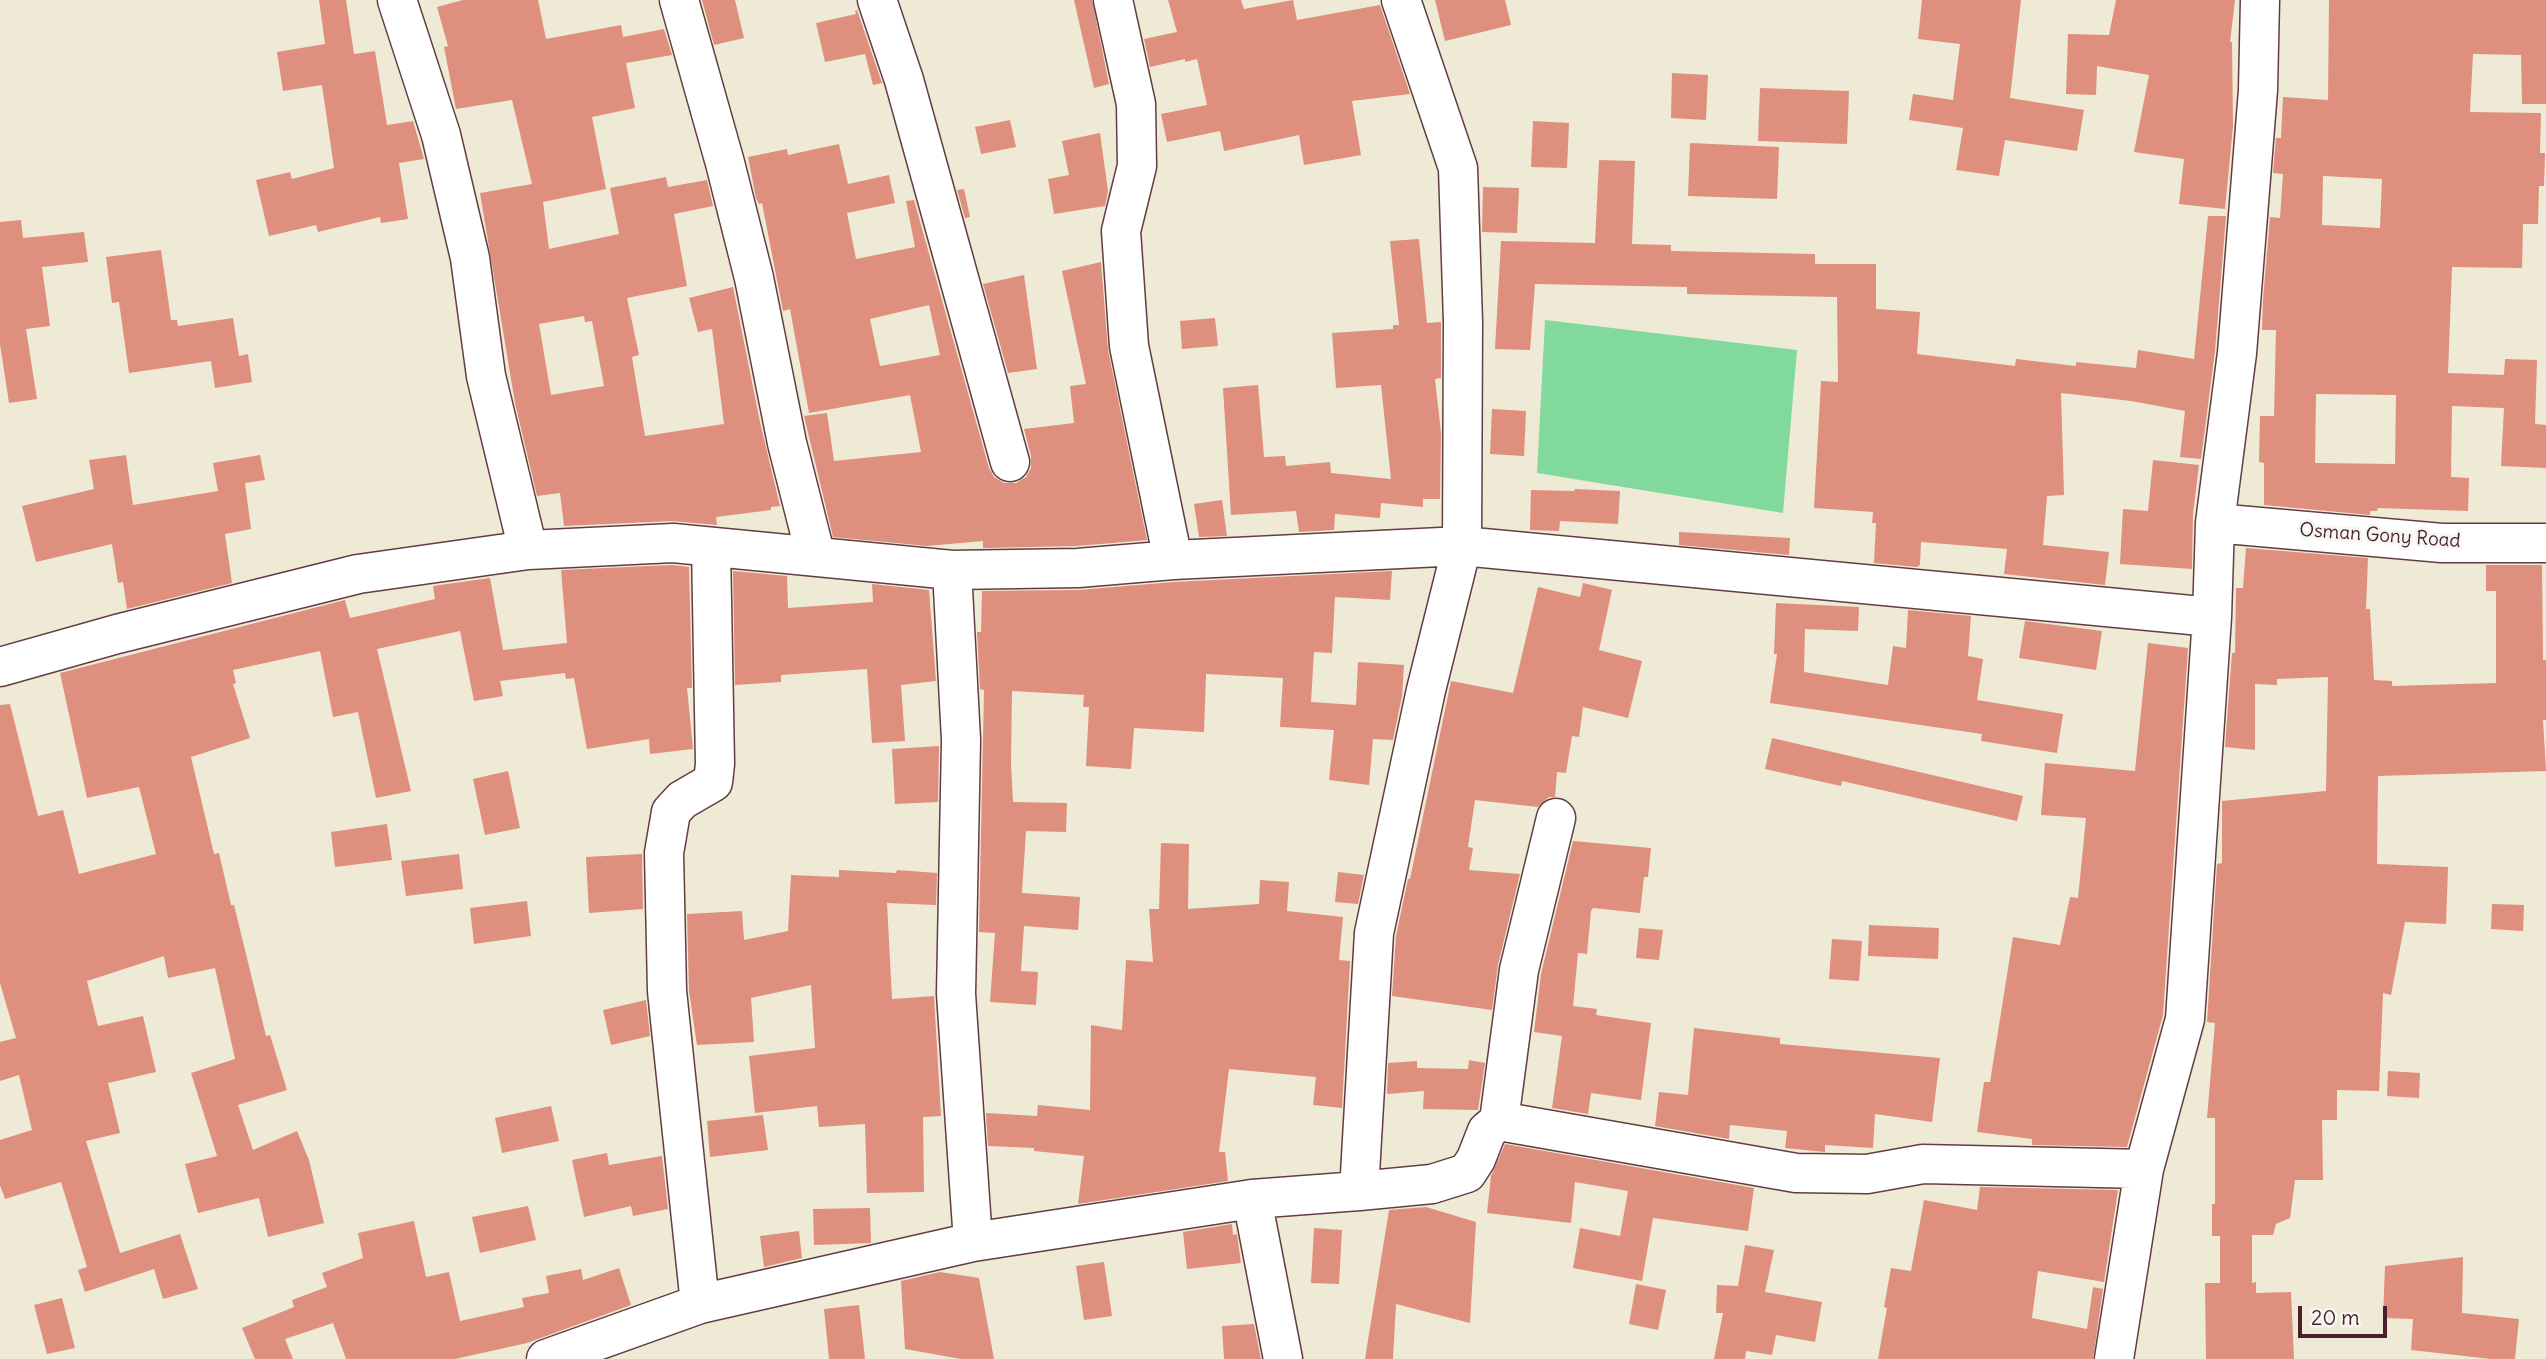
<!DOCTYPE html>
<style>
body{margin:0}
#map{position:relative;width:2546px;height:1359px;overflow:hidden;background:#efead5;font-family:Delius,sans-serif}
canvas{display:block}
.scale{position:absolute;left:2298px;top:1306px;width:89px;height:32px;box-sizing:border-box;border:4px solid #4a1f2b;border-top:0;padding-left:9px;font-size:21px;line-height:24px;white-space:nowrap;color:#4a1f2b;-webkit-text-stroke:5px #f6f6f2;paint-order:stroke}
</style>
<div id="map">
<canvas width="2546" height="1359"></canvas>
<div class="scale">20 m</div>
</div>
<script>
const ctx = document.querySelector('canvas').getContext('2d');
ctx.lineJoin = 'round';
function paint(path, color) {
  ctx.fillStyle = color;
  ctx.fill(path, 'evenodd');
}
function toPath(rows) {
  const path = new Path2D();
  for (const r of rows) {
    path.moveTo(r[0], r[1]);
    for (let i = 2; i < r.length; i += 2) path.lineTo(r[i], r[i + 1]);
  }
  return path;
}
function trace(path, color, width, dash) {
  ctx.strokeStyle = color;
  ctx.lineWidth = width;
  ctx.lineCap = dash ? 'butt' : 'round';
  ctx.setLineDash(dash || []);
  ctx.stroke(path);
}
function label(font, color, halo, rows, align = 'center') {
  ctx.font = font + ' Delius,sans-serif';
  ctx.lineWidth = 6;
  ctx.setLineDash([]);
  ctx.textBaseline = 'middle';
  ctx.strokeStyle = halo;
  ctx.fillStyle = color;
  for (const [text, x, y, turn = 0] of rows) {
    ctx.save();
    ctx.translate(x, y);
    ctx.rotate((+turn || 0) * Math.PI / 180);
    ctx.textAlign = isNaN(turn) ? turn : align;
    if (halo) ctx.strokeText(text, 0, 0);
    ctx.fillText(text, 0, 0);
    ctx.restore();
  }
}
paint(toPath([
 [1545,320,1797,350,1783,513,1537,473]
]), '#81d99e');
paint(toPath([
 [319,0,346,0,354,54,375,51,387,125,413,121,424,159,399,163,408,219,381,223,380,217,318,232,316,225,269,236,256,180,290,172,292,179,334,168,322,85,283,91,277,52,325,44],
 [463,0,538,0,546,39,621,25,623,37,664,29,672,55,626,63,635,108,592,117,606,189,543,202,549,249,619,234,610,188,666,177,668,187,707,180,713,206,674,214,687,286,627,298,639,355,632,357,645,436,724,424,712,329,698,332,689,298,733,287,760,422,780,506,771,507,771,510,716,517,717,525,672,521,564,526,560,493,537,496,515,403,480,193,532,184,512,100,456,109,444,47,448,46,437,7],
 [584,316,585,322,592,321,604,386,551,395,539,324],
 [702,0,735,0,744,38,714,45],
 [1074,0,1092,0,1109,84,1094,88],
 [1168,0,1241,0,1244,9,1293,0,1297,20,1380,5,1410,94,1352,101,1361,155,1304,165,1299,135,1224,151,1220,131,1167,142,1161,114,1207,105,1197,59,1185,62,1185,59,1150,67,1144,39,1177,32],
 [1435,0,1505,0,1511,25,1445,41],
 [1922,0,2021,0,2010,98,2084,110,2077,151,2005,140,1999,176,1956,170,1963,128,1909,120,1913,94,1953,100,1960,44,1918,39],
 [2116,0,2235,0,2230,42,2232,42,2233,126,2225,209,2179,204,2184,159,2134,152,2149,75,2097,66,2096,95,2066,94,2068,34,2109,35],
 [2329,0,2546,0,2546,104,2522,104,2521,55,2473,54,2470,112,2541,113,2540,153,2545,153,2544,186,2539,186,2538,224,2523,224,2522,268,2452,267,2448,373,2504,375,2505,359,2537,360,2535,424,2546,425,2546,468,2501,466,2504,408,2452,406,2451,477,2469,478,2468,511,2378,508,2377,511,2370,511,2370,515,2264,505,2264,463,2259,462,2260,416,2274,416,2276,330,2262,330,2263,300,2270,217,2280,218,2283,174,2273,173,2276,138,2281,138,2283,97,2328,100],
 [2323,176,2382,179,2380,228,2322,225],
 [2316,394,2396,395,2395,464,2315,463],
 [857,10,882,83,873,85,865,54,825,62,816,23,856,14,855,11],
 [1672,73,1708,75,1706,120,1671,118],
 [1760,88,1849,91,1847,144,1758,141],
 [1010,120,1016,147,981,154,975,127],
 [1533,121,1569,123,1567,168,1531,167],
 [1100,133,1108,191,1105,206,1054,214,1048,179,1069,175,1062,141],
 [1690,143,1779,147,1777,199,1688,196],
 [839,144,848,184,889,175,895,203,847,213,856,259,915,247,906,201,914,200,989,468,994,477,1004,483,1016,483,1026,477,1031,468,1031,456,1024,429,1074,423,1070,386,1086,384,1062,271,1101,262,1108,350,1147,540,1077,546,983,548,983,541,927,546,833,537,804,416,827,413,834,461,921,452,910,395,809,413,790,309,783,311,762,203,759,204,756,198,748,157,787,149,788,155],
 [929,305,940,355,880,366,870,319],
 [1599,160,1635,161,1632,244,1671,245,1671,251,1815,254,1815,264,1876,264,1876,309,1920,312,1917,354,2015,366,2016,359,2076,366,2076,362,2136,368,2138,350,2194,359,2208,216,2226,216,2215,351,2201,459,2180,457,2185,411,2131,401,2061,393,2064,495,2047,496,2043,545,2109,552,2105,585,2004,574,2007,549,1921,542,1920,565,1917,567,1874,563,1876,523,1872,523,1873,512,1814,508,1821,381,1838,382,1837,297,1687,294,1687,287,1535,284,1530,350,1495,349,1501,241,1595,243],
 [1483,187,1519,188,1517,233,1482,232],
 [964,189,970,217,965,218,957,190],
 [21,220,23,238,84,232,88,262,42,267,50,326,26,329,37,399,9,403,0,344,0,222],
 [1419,239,1427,323,1441,322,1441,378,1435,379,1441,433,1440,499,1423,499,1423,507,1381,503,1380,518,1335,514,1334,530,1299,532,1296,511,1231,515,1223,388,1258,385,1264,457,1285,456,1286,466,1330,462,1331,473,1391,479,1381,385,1336,388,1332,333,1393,329,1393,325,1399,325,1390,241],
 [161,250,171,320,177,320,178,326,233,318,239,356,248,354,252,382,215,388,211,361,129,373,119,302,112,303,106,257],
 [1024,275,1037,369,1008,373,983,284],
 [1215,318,1218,346,1182,349,1180,321],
 [1492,409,1526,411,1524,456,1490,454],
 [126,455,133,505,218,491,213,463,260,455,265,480,245,483,251,529,225,534,232,583,127,609,123,582,118,583,112,544,36,562,22,506,94,489,89,460],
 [2153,460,2199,465,2193,514,2192,569,2120,564,2123,509,2148,511],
 [1575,489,1620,491,1618,524,1560,521,1559,531,1530,530,1531,490,1574,491],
 [1222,500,1227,536,1199,537,1194,504],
 [1679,532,1790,538,1789,555,1679,545],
 [2246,548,2368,558,2366,609,2370,609,2374,680,2392,681,2392,686,2496,683,2496,591,2486,591,2486,565,2542,565,2543,660,2546,660,2546,720,2543,720,2546,771,2378,776,2377,864,2448,867,2446,924,2405,922,2391,995,2383,993,2379,1091,2337,1090,2337,1120,2322,1120,2323,1180,2295,1180,2290,1218,2276,1224,2273,1235,2252,1235,2252,1283,2256,1282,2256,1293,2291,1292,2294,1359,2206,1359,2205,1283,2220,1283,2220,1236,2212,1236,2212,1204,2215,1204,2215,1118,2207,1118,2215,1023,2207,1022,2217,864,2222,863,2222,801,2326,791,2328,677,2277,679,2277,685,2255,684,2255,750,2225,747,2232,653,2235,653,2236,588,2243,588],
 [672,565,689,567,692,688,687,688,693,749,650,754,649,739,587,749,574,678,566,679,565,673,500,681,503,696,474,701,460,631,377,649,411,791,376,798,358,712,333,717,320,651,233,670,236,683,233,684,250,738,191,757,214,854,219,853,231,905,234,905,266,1036,270,1035,287,1090,238,1105,253,1150,297,1131,309,1160,324,1223,268,1237,259,1198,198,1213,185,1164,217,1156,191,1073,235,1059,215,968,168,978,164,956,87,981,98,1026,143,1016,156,1072,108,1083,120,1133,86,1141,120,1253,180,1234,198,1289,163,1299,154,1269,85,1292,78,1270,87,1267,61,1182,5,1199,0,1185,0,1140,32,1130,19,1075,0,1081,0,1042,16,1038,0,983,0,705,10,704,38,816,63,810,79,874,156,854,139,787,87,798,60,673,345,600,350,618,435,599,433,586,490,578,503,650,567,643,561,570],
 [733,571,787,576,788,608,873,602,872,584,929,590,936,681,901,685,905,741,872,743,867,669,781,675,781,682,735,685],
 [1392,571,1390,600,1335,597,1332,653,1314,652,1311,702,1356,705,1358,662,1404,665,1402,696,1393,740,1373,739,1369,785,1329,780,1334,730,1280,727,1283,678,1206,674,1204,732,1134,728,1131,769,1086,766,1089,707,1083,707,1084,695,1012,691,1011,763,1013,802,1067,803,1066,832,1026,831,1022,893,1080,897,1078,930,1024,926,1021,971,1038,972,1036,1005,990,1002,995,933,979,932,984,690,980,689,977,632,981,632,982,591,1078,590,1174,582],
 [1583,583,1612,590,1599,650,1642,661,1628,718,1583,707,1579,737,1572,736,1566,773,1557,772,1555,797,1549,797,1538,807,1475,800,1468,847,1473,848,1469,870,1520,874,1498,965,1492,1010,1392,996,1396,936,1408,879,1410,879,1451,681,1513,693,1538,587,1580,597],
 [1776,603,1859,607,1858,631,1805,629,1804,672,1888,685,1893,646,1906,648,1908,610,1971,616,1968,656,1983,659,1977,700,2063,714,2057,753,1981,741,1982,734,1770,703,1777,654,1774,654],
 [2025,621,2102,631,2096,670,2019,658],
 [2148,643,2188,648,2163,1015,2127,1147,2032,1145,2032,1139,1977,1132,1984,1082,1990,1082,2013,937,2060,945,2070,897,2078,898,2086,818,2041,815,2045,763,2135,771],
 [1772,738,2023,796,2017,821,1842,781,1841,786,1765,769],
 [939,746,938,802,895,804,892,749],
 [508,771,520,828,485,835,473,779],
 [387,824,392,860,335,867,331,832],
 [1573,841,1651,848,1648,877,1644,877,1640,913,1593,908,1591,911,1587,954,1578,953,1573,1006,1597,1009,1596,1015,1651,1023,1641,1100,1591,1093,1588,1114,1552,1108,1562,1036,1534,1032,1541,974],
 [1161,843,1189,844,1188,909,1259,904,1260,880,1289,882,1287,911,1343,917,1339,960,1350,961,1342,1108,1313,1105,1316,1077,1229,1069,1219,1152,1225,1152,1228,1181,1078,1204,1084,1156,1034,1151,1034,1148,988,1146,986,1113,1037,1116,1038,1105,1090,1110,1091,1025,1122,1030,1126,960,1153,962,1149,909,1159,909],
 [459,854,463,889,406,896,401,861],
 [642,854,643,909,589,913,586,857],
 [839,870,896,873,897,870,937,873,936,905,887,903,892,999,934,996,941,1116,923,1117,924,1192,867,1193,865,1124,819,1127,817,1106,755,1113,749,1056,815,1048,811,985,751,998,754,1042,697,1045,689,991,687,914,742,911,744,940,788,931,791,875,839,877],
 [1338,872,1364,875,1358,904,1335,902],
 [527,901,531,936,474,944,470,908],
 [2492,904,2524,905,2523,931,2491,929],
 [1869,925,1939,928,1938,959,1868,956],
 [1639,928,1663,930,1659,960,1636,958],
 [1832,939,1862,941,1859,981,1829,979],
 [646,1000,650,1036,611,1045,603,1010],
 [1694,1028,1780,1038,1780,1044,1940,1058,1932,1122,1875,1114,1873,1148,1825,1145,1825,1152,1785,1148,1787,1131,1730,1125,1729,1139,1655,1126,1659,1092,1688,1095],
 [1469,1060,1485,1063,1478,1110,1423,1109,1424,1091,1387,1094,1388,1063,1417,1061,1417,1068,1468,1069],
 [2388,1071,2420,1073,2419,1098,2387,1096],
 [551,1106,559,1141,502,1153,495,1118],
 [763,1115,768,1150,710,1157,707,1121],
 [1505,1144,1754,1188,1748,1231,1653,1218,1642,1281,1573,1268,1580,1228,1620,1236,1628,1191,1575,1182,1571,1223,1487,1213,1491,1176],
 [607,1153,609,1165,662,1156,668,1209,633,1216,631,1206,584,1217,572,1160],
 [1980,1187,2118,1190,2104,1282,2038,1271,2032,1318,2087,1329,2093,1287,2103,1289,2093,1359,1878,1359,1887,1308,1884,1307,1891,1268,1911,1271,1924,1200,1977,1210],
 [528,1206,536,1240,480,1253,472,1217],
 [1426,1207,1476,1222,1470,1323,1396,1304,1393,1359,1365,1359,1389,1210],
 [870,1208,871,1243,814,1245,813,1209],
 [414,1221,426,1277,449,1272,460,1321,524,1307,522,1298,549,1293,546,1276,581,1269,583,1280,619,1268,631,1305,527,1343,455,1359,346,1359,333,1323,285,1339,293,1359,255,1359,242,1328,294,1307,292,1300,327,1287,322,1273,363,1258,358,1233],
 [1232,1224,1233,1235,1237,1234,1241,1263,1187,1269,1183,1232],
 [1314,1228,1342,1230,1339,1284,1311,1283],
 [799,1231,802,1258,764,1267,760,1236],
 [1745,1245,1774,1250,1765,1292,1822,1302,1815,1342,1776,1335,1772,1355,1746,1351,1745,1359,1714,1359,1723,1313,1716,1313,1717,1285,1738,1286],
 [2463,1257,2462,1313,2519,1319,2515,1359,2491,1359,2411,1350,2413,1319,2383,1318,2385,1266],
 [1104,1262,1112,1316,1084,1320,1076,1266],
 [940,1272,979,1278,994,1359,961,1359,905,1349,901,1281],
 [1636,1284,1666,1290,1658,1330,1629,1324],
 [62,1298,75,1348,47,1354,34,1305],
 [859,1305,865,1359,829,1359,824,1309],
 [1254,1324,1261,1359,1224,1359,1222,1326]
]), '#de8f7d');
const minor = toPath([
 [397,0,441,135,470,258,486,376,528,550],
 [679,0,725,163,754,278,787,443,816,557],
 [877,0,904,80,1010,462],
 [1113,0,1136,104,1137,166,1121,231,1129,346,1173,560],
 [2215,523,2442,543,2546,543],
 [952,570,961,740,956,994,973,1242],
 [0,667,117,634,358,574,528,550,673,543,952,570,1078,568,1173,560,1462,546,2212,617],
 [1499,1121,1519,970,1556,818],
 [1359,1191,1432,1184,1467,1173,1476,1159,1487,1131,1499,1121,1796,1173,1867,1174,1923,1164,2144,1169],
 [1252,1199,1283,1359],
 [700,1304,667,991,664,853,671,812,682,800,713,782,715,764,711,548],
 [546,1359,700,1304,973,1242,1252,1199,1359,1191,1374,933,1426,690,1462,546,1463,322,1458,168,1401,0],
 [2114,1359,2144,1169,2185,1019,2212,617,2215,523,2237,353,2258,90,2260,0]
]);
trace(minor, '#633d44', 41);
trace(minor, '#fff', 38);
label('19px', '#4a1f2b', '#f6f6f2', [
 ["Osman Gony Road",2380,536,4]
]);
</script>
